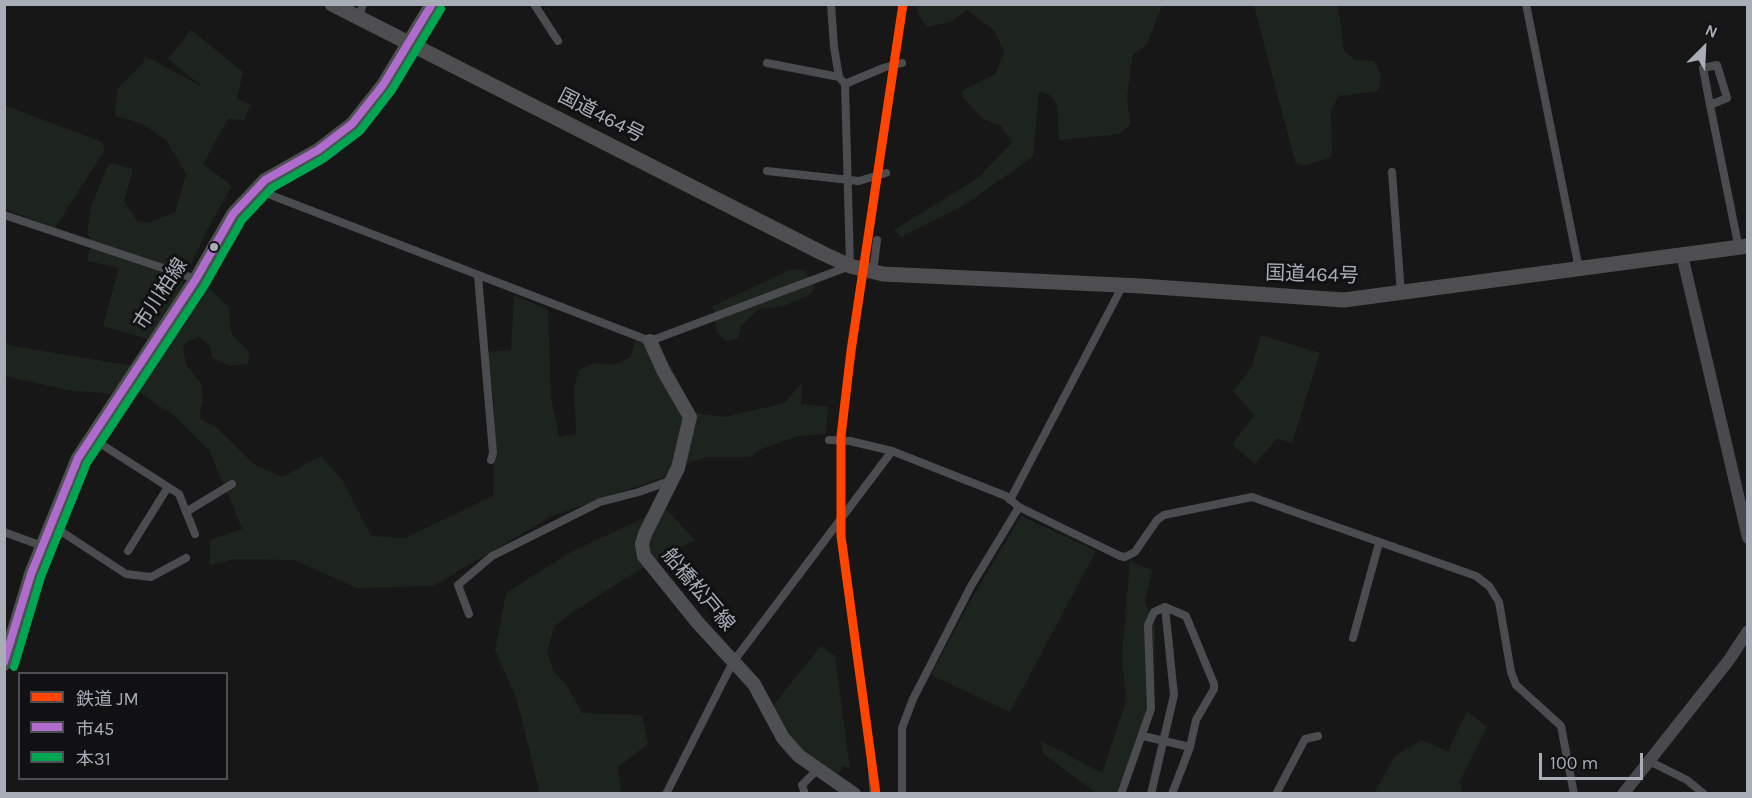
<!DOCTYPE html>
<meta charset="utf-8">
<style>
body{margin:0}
#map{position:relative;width:1752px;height:798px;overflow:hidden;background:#171717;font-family:Karla,"Noto Sans JP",sans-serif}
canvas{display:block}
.frame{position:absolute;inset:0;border:6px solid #a8adb8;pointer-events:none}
.legend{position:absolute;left:18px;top:672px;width:210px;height:108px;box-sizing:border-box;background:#111113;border:2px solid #4d4f55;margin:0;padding:8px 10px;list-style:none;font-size:18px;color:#a8adb8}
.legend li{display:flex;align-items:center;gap:12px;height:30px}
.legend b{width:30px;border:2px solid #4d4f55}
.north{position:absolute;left:1674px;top:18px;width:60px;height:60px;-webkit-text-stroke:4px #111113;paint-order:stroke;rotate:24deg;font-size:16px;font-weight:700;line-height:24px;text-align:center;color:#a8adb8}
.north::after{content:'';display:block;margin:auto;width:21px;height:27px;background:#a8adb8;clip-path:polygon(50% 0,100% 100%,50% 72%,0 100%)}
.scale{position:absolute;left:1539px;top:753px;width:104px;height:27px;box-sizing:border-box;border:3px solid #a8adb8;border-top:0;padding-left:8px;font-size:18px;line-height:21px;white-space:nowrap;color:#a8adb8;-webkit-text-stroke:4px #111113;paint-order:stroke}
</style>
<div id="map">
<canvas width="1752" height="798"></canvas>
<div class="frame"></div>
<ul class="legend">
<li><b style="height:8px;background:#ff4500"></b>鉄道 JM</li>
<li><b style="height:8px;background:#b06ccc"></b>市45</li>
<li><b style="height:8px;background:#00a651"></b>本31</li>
</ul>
<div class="north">N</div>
<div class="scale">100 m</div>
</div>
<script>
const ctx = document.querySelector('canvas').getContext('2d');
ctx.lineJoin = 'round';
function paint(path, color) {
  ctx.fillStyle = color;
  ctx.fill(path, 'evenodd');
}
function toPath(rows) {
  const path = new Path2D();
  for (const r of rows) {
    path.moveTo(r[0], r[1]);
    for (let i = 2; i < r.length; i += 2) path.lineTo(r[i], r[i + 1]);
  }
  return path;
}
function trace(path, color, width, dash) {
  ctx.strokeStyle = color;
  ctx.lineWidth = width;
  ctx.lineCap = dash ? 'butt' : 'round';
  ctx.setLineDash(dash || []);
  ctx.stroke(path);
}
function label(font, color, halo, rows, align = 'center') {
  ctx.font = font + ' Karla,"Noto Sans JP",sans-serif';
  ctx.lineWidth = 6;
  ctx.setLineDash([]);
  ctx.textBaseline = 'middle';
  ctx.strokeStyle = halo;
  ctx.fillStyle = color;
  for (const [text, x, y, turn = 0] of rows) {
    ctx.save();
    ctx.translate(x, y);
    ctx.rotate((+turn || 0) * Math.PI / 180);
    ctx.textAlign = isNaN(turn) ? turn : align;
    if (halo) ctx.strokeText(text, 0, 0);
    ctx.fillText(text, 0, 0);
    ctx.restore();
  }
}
paint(toPath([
 [917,5,917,4,1162,5,1147,45,1133,54,1127,96,1130,125,1119,134,1059,140,1057,105,1050,95,1039,91,1033,157,964,205,901,237,894,230,978,178,1012,143,1001,126,982,118,963,98,962,91,995,74,1004,52,994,30,967,10,951,22,927,27,917,12],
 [1254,5,1338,5,1344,51,1355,60,1374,61,1381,75,1378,91,1338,96,1331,112,1332,153,1330,158,1303,166,1295,162],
 [191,30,243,72,237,99,251,104,244,120,228,119,203,164,232,186,209,226,182,284,208,287,229,307,231,333,249,352,248,364,230,366,212,358,210,346,199,337,186,342,183,349,187,366,201,383,203,399,199,418,216,427,255,465,282,477,321,456,343,481,371,536,405,538,493,496,494,403,487,352,511,350,514,295,548,310,551,397,559,437,576,434,574,387,579,370,593,363,612,365,630,358,636,339,659,351,672,368,695,413,724,417,785,403,802,382,801,404,828,407,826,434,798,436,759,450,751,457,707,457,692,462,662,478,552,516,433,586,357,588,294,560,236,559,210,565,210,540,242,529,235,511,209,450,176,417,134,389,147,339,103,326,119,268,87,261,92,240,87,234,91,206,109,163,133,169,124,201,137,221,149,223,175,212,186,174,166,140,143,124,115,116,117,89,143,63,145,56,203,87,168,59],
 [4,105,102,142,105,150,55,228,5,209],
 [792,269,804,270,815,284,811,294,784,306,759,309,741,326,738,338,726,341,717,333,713,306],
 [1261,335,1320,353,1292,443,1277,438,1255,464,1232,445,1254,415,1233,391,1252,366],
 [4,341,12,346,134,366,110,394,68,390,5,376],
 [665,508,695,540,647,565,571,613,554,627,547,652,554,672,566,684,582,713,642,715,648,744,618,767,621,793,537,793,539,789,517,700,495,650,506,593,569,553],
 [1021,516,1096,551,1010,712,931,675,968,605],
 [1130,561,1152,570,1145,602,1155,629,1154,714,1138,733,1117,793,1096,793,1043,754,1041,741,1102,773,1126,701,1122,656],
 [821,646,835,656,850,769,844,766,838,774,807,756,792,742,772,707],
 [1467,711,1487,727,1460,781,1462,793,1374,793,1395,756,1421,740,1448,751]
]), '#1d241e');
trace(toPath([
 [534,4,558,41],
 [831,4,834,47,839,77,845,84],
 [1526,4,1579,269],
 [359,18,363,4],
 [767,63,839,77],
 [1710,105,1727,98,1717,65,1703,68,1710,105,1738,244,1739,247],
 [767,171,859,181,886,173],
 [1392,172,1401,294],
 [255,189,650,341,850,266,845,84,883,68,902,63],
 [4,215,196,279],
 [873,272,877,240],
 [478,276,493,453,491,460],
 [90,437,179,494,195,534],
 [829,440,850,441,892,451],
 [1010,500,1123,285],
 [186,512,232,484],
 [50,524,126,574,151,577,186,558],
 [4,532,42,546],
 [128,551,168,487],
 [469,614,458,585,492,556,600,502,639,492,672,480],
 [1353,638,1379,543],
 [1143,736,1190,747],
 [1649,761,1687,780,1704,794],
 [666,794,733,662,892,451,1006,496,1019,507,1120,556,1125,557,1135,552,1157,520,1164,515,1252,497,1476,576,1489,586,1499,602,1511,672,1516,685,1561,726,1574,794],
 [805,794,802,785,817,770],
 [902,794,902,728,913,699,971,586,1019,507],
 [1121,794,1151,709,1148,625,1154,612,1165,607,1186,616,1214,684,1214,689,1196,720,1190,747,1172,794],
 [1151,794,1174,695,1165,607],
 [1276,794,1305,739,1318,736]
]), '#4b4c50', 8);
trace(toPath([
 [1682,255,1748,538],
 [1623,794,1729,660,1748,631]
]), '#4a4a4e', 12);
trace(toPath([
 [650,341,664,372,690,417,678,468,645,534,642,544,644,556,698,623,754,684,783,738,799,756,854,794],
 [4,664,31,574,78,458,196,279,233,214,265,180,318,150,352,124,383,85,432,4]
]), '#4d4f52', 14);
trace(toPath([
 [332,4,822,253,850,266,883,274,1141,286,1344,300,1748,246]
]), '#4e4e51', 15);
const rail = toPath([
 [867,727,872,794]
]);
trace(rail, '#4b4c4f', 4.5);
trace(rail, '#111113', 2, [7]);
trace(toPath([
 [4,662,31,574,78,458,196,279,233,214,265,180,318,150,352,124,383,85,432,4]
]), '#b06ccc', 8);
trace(toPath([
 [14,667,41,577,87,463,205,285,242,220,272,188,323,159,360,131,392,90,441,9]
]), '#00a651', 8);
trace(toPath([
 [876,794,841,536,841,436,851,351,903,4]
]), '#ff4500', 9);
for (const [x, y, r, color] of [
 [214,247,5,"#a8adb8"]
]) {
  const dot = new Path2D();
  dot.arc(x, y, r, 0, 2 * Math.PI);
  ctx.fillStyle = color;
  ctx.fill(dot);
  trace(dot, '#111113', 2);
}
label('20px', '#a8adb8', '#111113', [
 ["国道464号",601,116,27],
 ["国道464号",1312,275,2],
 ["市川柏線",161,294,-57],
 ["船橋松戸線",698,590,50]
]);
</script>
